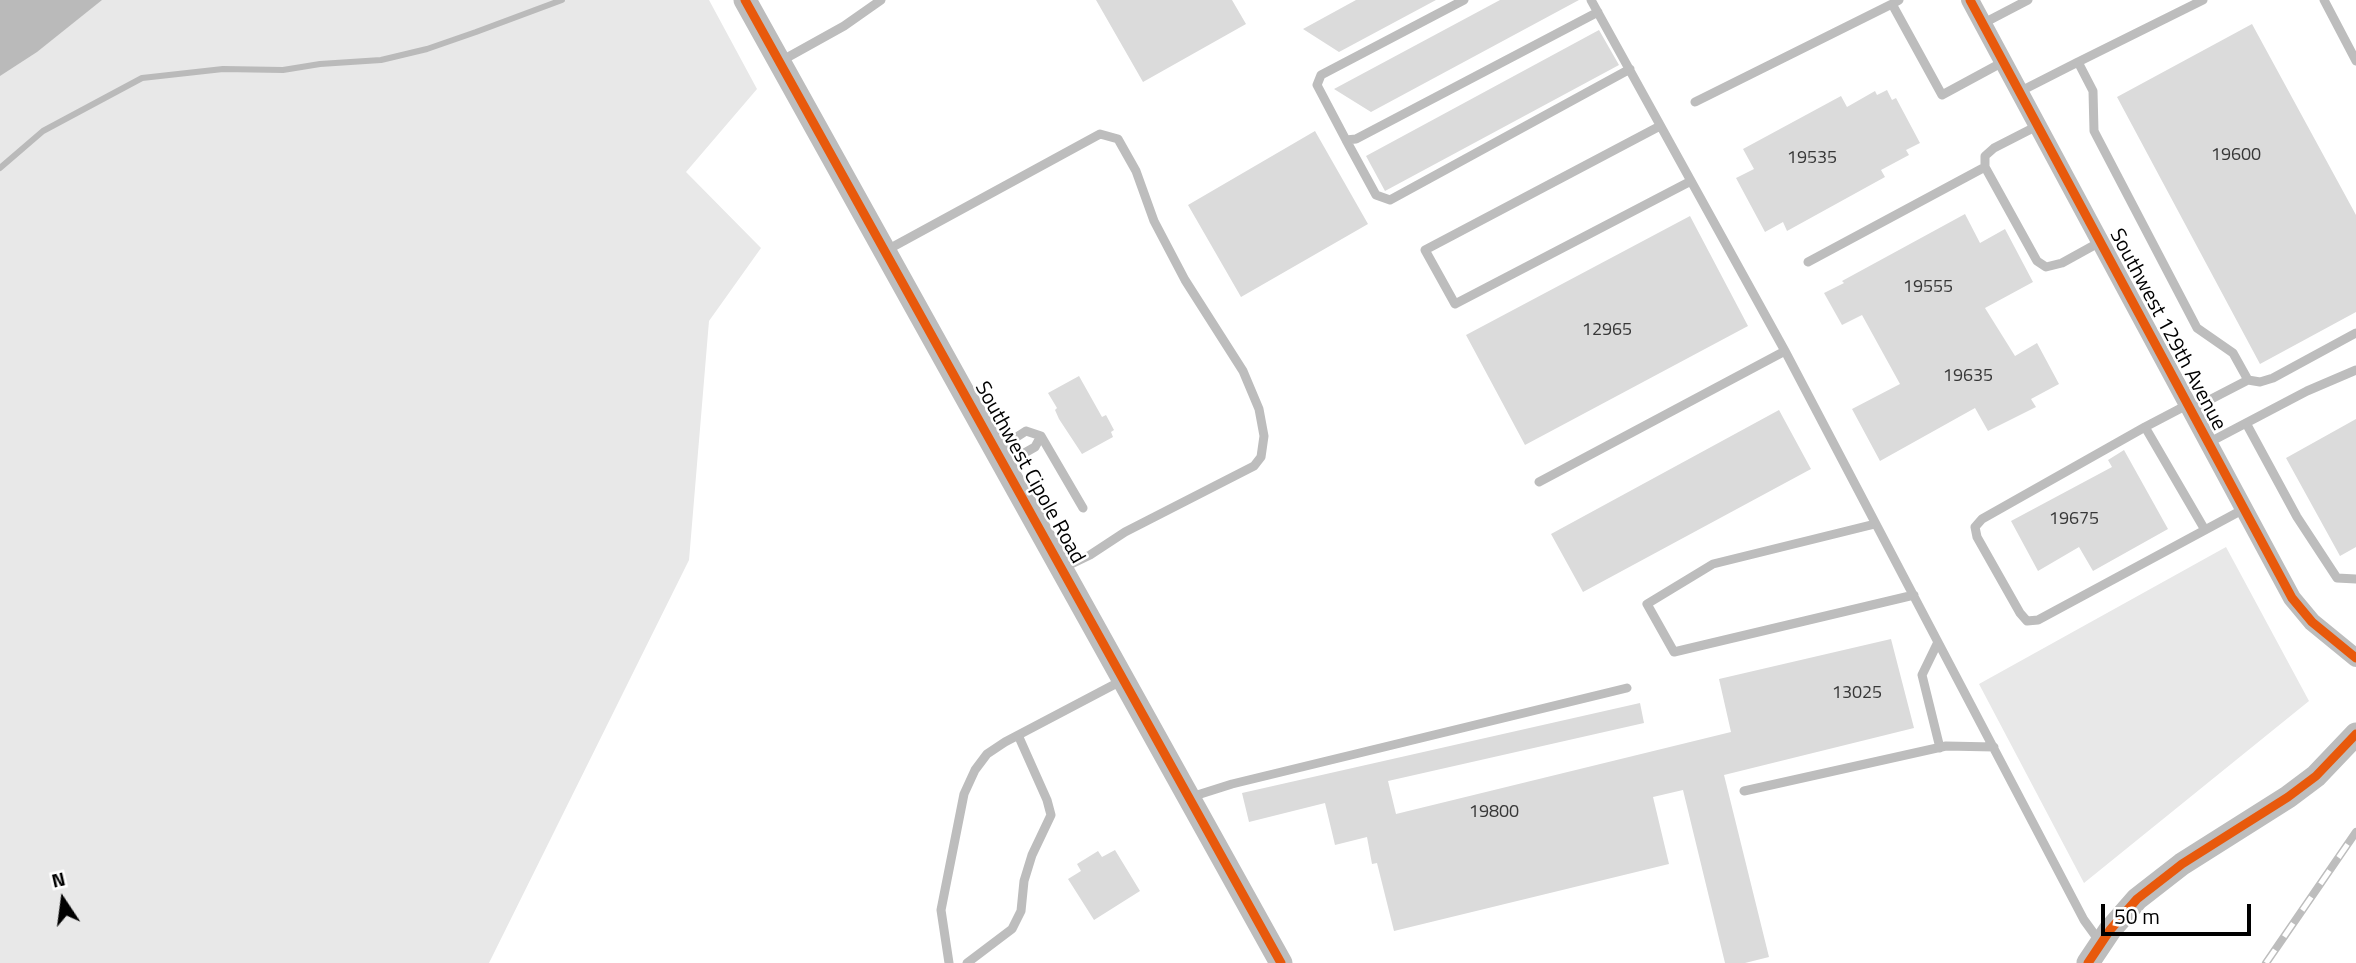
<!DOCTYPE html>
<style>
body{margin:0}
#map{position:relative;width:2356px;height:963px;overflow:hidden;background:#fff;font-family:"Titillium Web",sans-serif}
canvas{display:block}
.north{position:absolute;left:28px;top:865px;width:70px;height:70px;-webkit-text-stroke:5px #fff;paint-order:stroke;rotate:347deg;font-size:19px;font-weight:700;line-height:28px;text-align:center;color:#000}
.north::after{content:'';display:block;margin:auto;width:24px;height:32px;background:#000;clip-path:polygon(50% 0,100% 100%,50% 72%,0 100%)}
.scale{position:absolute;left:2101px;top:904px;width:150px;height:32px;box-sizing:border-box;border:4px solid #000;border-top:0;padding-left:9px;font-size:21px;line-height:24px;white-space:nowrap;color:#000;-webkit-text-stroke:5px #fff;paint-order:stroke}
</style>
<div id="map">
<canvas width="2356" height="963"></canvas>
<div class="north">N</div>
<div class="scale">50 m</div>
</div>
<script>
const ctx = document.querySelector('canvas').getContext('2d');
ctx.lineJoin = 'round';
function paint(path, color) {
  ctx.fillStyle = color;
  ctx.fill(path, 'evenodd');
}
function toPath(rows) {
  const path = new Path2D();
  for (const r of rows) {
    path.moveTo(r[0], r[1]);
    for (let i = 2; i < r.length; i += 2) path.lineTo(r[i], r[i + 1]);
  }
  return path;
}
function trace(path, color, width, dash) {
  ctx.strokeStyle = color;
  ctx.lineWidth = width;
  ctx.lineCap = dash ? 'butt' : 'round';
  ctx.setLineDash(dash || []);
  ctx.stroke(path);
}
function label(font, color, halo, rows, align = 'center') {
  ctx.font = font + ' "Titillium Web",sans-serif';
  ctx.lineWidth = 5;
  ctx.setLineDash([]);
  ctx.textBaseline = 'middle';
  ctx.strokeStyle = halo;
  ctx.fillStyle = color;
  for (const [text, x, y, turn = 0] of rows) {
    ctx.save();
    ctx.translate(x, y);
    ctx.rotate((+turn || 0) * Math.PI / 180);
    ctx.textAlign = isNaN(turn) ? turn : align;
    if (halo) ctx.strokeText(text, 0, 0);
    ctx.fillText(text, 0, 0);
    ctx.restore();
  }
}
paint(toPath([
 [0,0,709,0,757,89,686,172,761,248,709,321,689,560,489,963,0,963],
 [2226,547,2309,701,2084,883,1979,684]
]), '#e8e8e8');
paint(toPath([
 [0,0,102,0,37,52,0,76]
]), '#bababa');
trace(toPath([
 [0,168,43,131,142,78,223,69,283,70,320,64,381,60,427,49,476,32,562,0]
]), '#bababa', 6);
paint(toPath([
 [1096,0,1232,0,1246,24,1143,82],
 [1356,0,1436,0,1339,52,1303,29],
 [1500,0,1579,0,1371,112,1334,89],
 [2252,24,2356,215,2356,312,2260,364,2117,97],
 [1599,30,1619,65,1385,191,1366,156],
 [1887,90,1892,100,1896,98,1920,143,1906,150,1909,155,1881,170,1885,177,1787,231,1783,222,1765,232,1736,178,1754,169,1743,149,1841,96,1847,107,1875,91,1877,95],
 [1315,131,1368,224,1241,297,1188,205],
 [1965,214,1980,243,2005,229,2033,282,1985,308,2015,356,2037,343,2059,384,2031,399,2036,407,1988,431,1975,408,1880,461,1852,409,1900,384,1862,315,1842,325,1824,293,1844,283,1842,281],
 [1690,216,1748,326,1525,445,1466,335],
 [1079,376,1102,417,1106,415,1114,430,1111,432,1113,437,1082,454,1059,419,1055,410,1057,408,1048,393],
 [1779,410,1811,469,1583,592,1551,534],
 [2356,419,2356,547,2340,556,2286,458],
 [2124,450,2168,529,2093,571,2079,547,2038,571,2011,521,2112,467,2108,460],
 [1891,639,1914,728,1724,775,1769,957,1745,963,1725,963,1683,790,1653,797,1669,864,1394,931,1377,863,1372,864,1367,837,1335,845,1325,803,1249,822,1242,793,1640,703,1644,723,1388,781,1396,814,1731,732,1719,679],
 [1115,850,1140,891,1094,920,1068,879,1081,871,1077,864,1098,851,1102,857]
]), '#dbdbdb');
trace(toPath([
 [1464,0,1321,75,1317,85,1346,140,1356,139,1598,12],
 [1591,0,1785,351,2084,920,2100,942],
 [1899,0,1892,4,1942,95,2003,62],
 [2324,0,2356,61],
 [1982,24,2028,0],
 [781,61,844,26,881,0],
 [2078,62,2203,0],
 [2019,92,2078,62,2093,91,2094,131,2197,328,2233,353,2248,380,2190,410],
 [1695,102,1892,4],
 [1660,126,1425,250,1455,304,1691,181],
 [2037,126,1994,148,1985,156,1985,167,2037,261,2046,267,2062,263,2100,242],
 [1346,140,1376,195,1390,200,1630,69],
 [887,250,1100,134,1118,139,1136,171,1154,221,1185,280,1243,371,1259,409,1264,436,1261,457,1254,466,1125,532,1090,555,1063,568],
 [1808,262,1985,167],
 [2248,380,2260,382,2273,378,2356,333],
 [2187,405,2145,427,2205,530,2244,509],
 [2246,423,2297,517,2337,578,2356,579],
 [2145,427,1982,519,1975,527,1977,537,2020,613,2027,621,2038,620,2205,530],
 [1026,431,1041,436,1035,447,1021,455,1000,456,1012,440,1026,431],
 [1041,436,1083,508],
 [2208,443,2307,391,2356,370],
 [1539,482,1785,351],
 [1875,524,1713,564,1647,604,1674,652,1914,595],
 [1938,642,1922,675,1940,748],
 [1744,791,1946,746,1994,747],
 [1191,797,1232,784,1627,688],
 [949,963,941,910,964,794,975,770,987,754,1005,742,1121,681],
 [967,963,1012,929,1021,911,1024,881,1032,855,1051,815,1047,800,1018,735]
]), '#bdbdbd', 9);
trace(toPath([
 [1970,0,2292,598,2312,622,2356,658]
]), '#bdbdbd', 18);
trace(toPath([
 [745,0,1281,963],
 [2088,963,2110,930,2137,899,2182,864,2288,797,2316,776,2356,734]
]), '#bdbdbd', 23);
const rail = toPath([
 [2266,963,2356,832]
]);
trace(rail, '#bdbdbd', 8);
trace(rail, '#fff', 5, [16]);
trace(toPath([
 [745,0,1281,963],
 [1970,0,2292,598,2312,622,2356,658],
 [2088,963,2110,930,2137,899,2182,864,2288,797,2316,776,2356,734]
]), '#e8590c', 9);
label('18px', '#373737', null, [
 ["19600",2236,156],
 ["19535",1812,159],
 ["19555",1928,288],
 ["12965",1607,331],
 ["19635",1968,377],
 ["19675",2074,520],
 ["13025",1857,694],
 ["19800",1494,813]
]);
label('21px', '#000', '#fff', [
 ["Southwest 129th Avenue",2167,330,62],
 ["Southwest Cipole Road",1029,473,61]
]);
</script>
